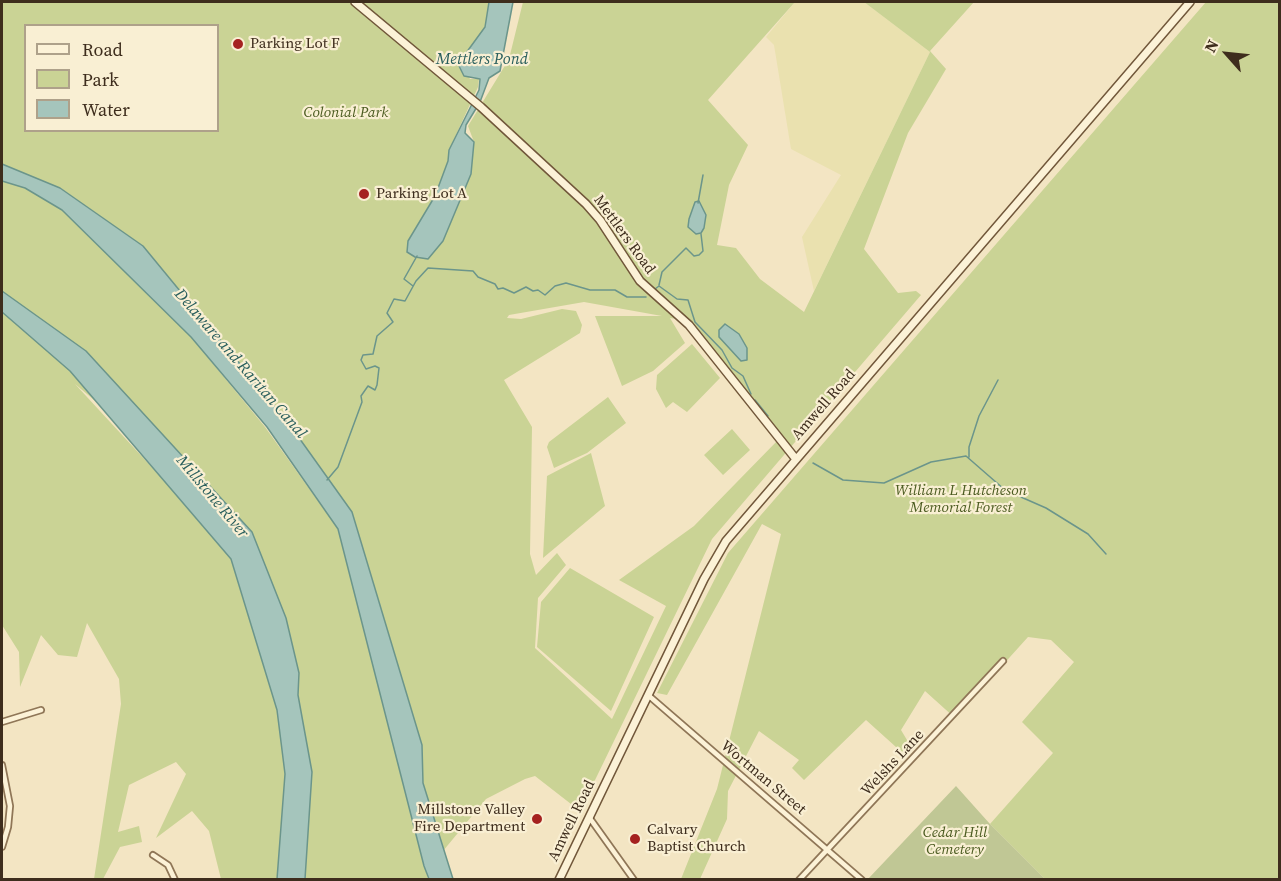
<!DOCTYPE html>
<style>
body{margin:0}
#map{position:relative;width:1281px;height:881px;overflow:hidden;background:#f3e5c3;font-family:"Source Serif 4",serif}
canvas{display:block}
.frame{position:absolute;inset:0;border:3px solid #3e2d1d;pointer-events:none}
.legend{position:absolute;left:24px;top:24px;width:195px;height:108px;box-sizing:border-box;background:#f9efd3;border:2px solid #aea18a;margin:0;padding:8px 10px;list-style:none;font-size:18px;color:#3e2d1d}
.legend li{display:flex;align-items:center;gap:12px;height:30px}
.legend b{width:30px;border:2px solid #aea18a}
.north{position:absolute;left:1197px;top:24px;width:60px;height:60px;-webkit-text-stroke:4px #f9efd3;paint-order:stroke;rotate:297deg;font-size:16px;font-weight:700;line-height:24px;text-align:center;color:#3e2d1d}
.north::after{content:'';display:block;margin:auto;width:21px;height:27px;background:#3e2d1d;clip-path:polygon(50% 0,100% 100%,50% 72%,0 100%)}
</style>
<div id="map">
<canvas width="1281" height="881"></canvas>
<div class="frame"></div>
<ul class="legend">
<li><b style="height:8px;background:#fcf2d7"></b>Road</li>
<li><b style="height:16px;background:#cad395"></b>Park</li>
<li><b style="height:16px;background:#a5c5bc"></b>Water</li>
</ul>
<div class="north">N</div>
</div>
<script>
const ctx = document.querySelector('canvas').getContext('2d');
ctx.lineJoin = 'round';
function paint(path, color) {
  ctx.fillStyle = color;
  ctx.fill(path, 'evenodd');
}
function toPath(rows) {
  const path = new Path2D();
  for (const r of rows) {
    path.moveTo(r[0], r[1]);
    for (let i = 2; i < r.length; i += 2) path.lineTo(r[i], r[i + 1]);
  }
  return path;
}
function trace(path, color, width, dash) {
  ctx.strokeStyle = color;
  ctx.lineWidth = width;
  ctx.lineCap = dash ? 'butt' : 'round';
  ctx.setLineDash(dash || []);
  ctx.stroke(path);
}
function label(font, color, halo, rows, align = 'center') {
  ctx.font = font + ' "Source Serif 4",serif';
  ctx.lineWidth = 4.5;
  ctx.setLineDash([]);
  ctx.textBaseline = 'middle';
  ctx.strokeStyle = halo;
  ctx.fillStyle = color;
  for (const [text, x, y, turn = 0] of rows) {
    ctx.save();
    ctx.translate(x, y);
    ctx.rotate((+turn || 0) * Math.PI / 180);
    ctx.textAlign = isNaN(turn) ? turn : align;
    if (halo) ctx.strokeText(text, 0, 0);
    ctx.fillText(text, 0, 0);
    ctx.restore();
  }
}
paint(toPath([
 [795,2,864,2,930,52,814,291,802,237,841,175,791,149,774,45,766,37]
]), '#eae1af');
paint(toPath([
 [2,2,489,2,485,27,478,41,459,60,470,79,479,79,478,87,449,150,448,161,435,196,408,241,443,241,471,174,474,142,468,126,509,59,523,2,795,2,708,100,748,145,729,185,717,245,736,248,760,279,804,312,930,52,864,2,974,2,930,51,946,69,908,133,864,249,898,293,916,291,921,295,712,539,580,811,535,776,525,779,486,799,443,851,423,783,422,745,352,512,287,421,143,246,60,188,2,164],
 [26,26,218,26,218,130,26,130],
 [584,302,662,316,595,316,622,386,653,371,685,343,670,318,684,320,778,440,694,526,619,580,666,606,612,719,535,648,538,598,566,565,557,553,536,575,530,554,532,427,504,380,580,333,582,325,576,311,562,309,521,319,507,318,509,315],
 [1206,2,1279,2,1279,879,1045,879,990,824,1053,753,1022,722,1074,662,1051,640,1028,637,955,718,925,691,901,730,910,745,906,756,866,720,804,780,792,768,799,760,759,731,728,791,727,819,700,879,681,879,717,789,781,534,762,524,667,695,657,693,728,553],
 [2,181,25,188,62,210,191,337,265,427,338,529,428,879,221,879,209,831,192,811,156,838,186,774,176,762,129,785,118,832,139,826,142,842,120,847,103,879,94,879,121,704,119,679,87,623,77,657,58,655,41,635,20,687,19,652,2,625],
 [75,384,252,532,273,695,231,559,159,475],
 [692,344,720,378,687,412,673,402,666,408,656,389,657,375],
 [608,397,626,423,587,453,554,468,547,447,549,442],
 [732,429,750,450,723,475,704,455],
 [591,453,605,506,543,558,547,476],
 [570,568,654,617,611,711,537,647,541,602]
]), '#cad395');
paint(toPath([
 [956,786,990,824,1045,879,868,879]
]), '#c0c795');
const water = toPath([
 [489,2,513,2,500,71,489,78,480,102,466,125,465,133,474,142,471,174,443,241,428,259,415,257,407,252,408,241,435,196,448,161,449,150,479,90,480,79,464,76,458,64,485,27,489,2],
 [2,164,60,188,143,246,287,421,352,512,422,745,423,783,453,879,429,879,424,866,338,529,267,427,191,337,62,210,25,188,2,181,2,164],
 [699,201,706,215,704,228,701,233,696,234,688,227,689,219,695,202,699,201],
 [2,291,86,351,252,532,286,618,299,673,298,695,312,772,305,879,277,879,285,774,277,710,231,559,70,371,2,312,2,291],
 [725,324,739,334,747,348,747,360,741,361,719,337,719,330,725,324]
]);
paint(water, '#a5c5bc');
trace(water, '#6b958b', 1.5);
trace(toPath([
 [698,203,703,175],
 [659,285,662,272,686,248,694,256,699,255,703,251,701,234],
 [413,286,404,279,417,256],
 [655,289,659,286,677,299,688,300,695,322,722,350,732,368,743,376,751,394],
 [755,400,768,416],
 [969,457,969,447,979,416,998,380],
 [813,463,843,480,884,483,931,462,966,456,1005,490,1046,508,1088,534,1106,554],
 [327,480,338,467,362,402,361,396,368,386,375,390,377,385,379,368,375,366,366,369,361,360,363,355,373,354,377,336,393,322,387,313,394,299,405,301,416,281,428,268,473,271,478,277,495,284,498,289,503,288,514,293,526,287,533,291,538,290,545,295,555,286,566,283,590,290,615,290,627,297,646,297]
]), '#6b958b', 1.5);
const street = toPath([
 [648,695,862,880],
 [2,722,41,710],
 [2,765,10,806,8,827,2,847],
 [589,817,634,880],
 [153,855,168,865,175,880],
 [799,880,1003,661]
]);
const secondary = toPath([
 [355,2,481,107,586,204,600,220,640,281,689,325,795,458],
 [559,880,704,579,726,541,1190,2]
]);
trace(street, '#8f7657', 8);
trace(secondary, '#71573a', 10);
trace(street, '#fcf2d7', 4.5);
trace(secondary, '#fcf2d7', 7);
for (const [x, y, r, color] of [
 [238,44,6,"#a52220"],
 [364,194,6,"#a52220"],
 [537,819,6,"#a52220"],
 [635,839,6,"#a52220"]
]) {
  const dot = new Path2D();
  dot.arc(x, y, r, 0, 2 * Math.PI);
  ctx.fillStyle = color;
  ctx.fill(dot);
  trace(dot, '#f9efd3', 2);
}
label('15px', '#3e2d1d', '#f9efd3', [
 ["Parking Lot F",250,44],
 ["Parking Lot A",376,194],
 ["Millstone Valley",525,810,"right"],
 ["Fire Department",525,827,"right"],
 ["Calvary",647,830],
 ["Baptist Church",647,847]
], 'left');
label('italic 15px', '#4c5c21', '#f9efd3', [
 ["Colonial Park",346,113],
 ["William L Hutcheson",961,491],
 ["Memorial Forest",961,508],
 ["Cedar Hill",955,833],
 ["Cemetery",955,850]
]);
label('15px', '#3e2d1d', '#f9efd3', [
 ["Mettlers Road",624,235,54],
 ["Amwell Road",824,405,-49],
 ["Welshs Lane",893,763,-47],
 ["Wortman Street",763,778,40],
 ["Amwell Road",572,821,-64]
]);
label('italic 16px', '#2a5f5d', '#f9efd3', [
 ["Mettlers Pond",482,60],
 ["Delaware and Raritan Canal",240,364,49],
 ["Millstone River",212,497,50]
]);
</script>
